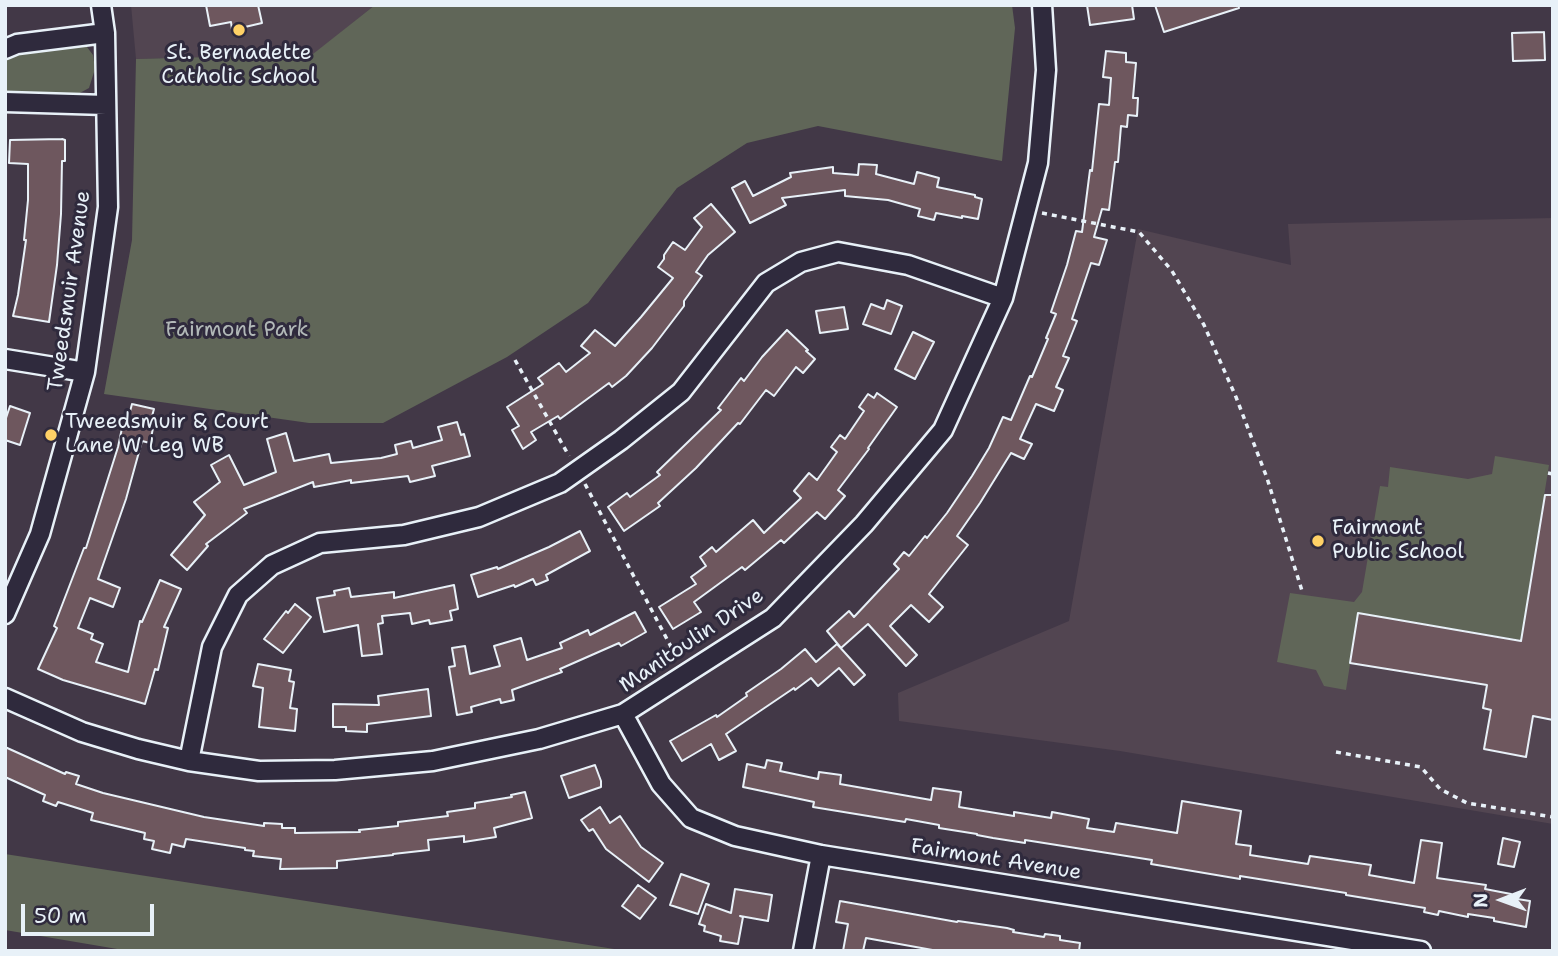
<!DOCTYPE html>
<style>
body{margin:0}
#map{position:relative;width:1558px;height:956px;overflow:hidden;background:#423847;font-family:"Shantell Sans",sans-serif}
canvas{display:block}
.frame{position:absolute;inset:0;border:7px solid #e8f1f8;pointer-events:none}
.north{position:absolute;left:1467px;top:865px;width:70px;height:70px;-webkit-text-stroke:5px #2f2a3d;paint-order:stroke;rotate:269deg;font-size:19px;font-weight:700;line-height:28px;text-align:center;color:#e8f1f8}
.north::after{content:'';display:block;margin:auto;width:24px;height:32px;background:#e8f1f8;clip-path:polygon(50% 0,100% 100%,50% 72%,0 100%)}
.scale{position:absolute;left:21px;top:904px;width:133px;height:32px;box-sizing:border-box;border:4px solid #e8f1f8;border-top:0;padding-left:9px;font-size:21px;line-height:24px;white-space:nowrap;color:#e8f1f8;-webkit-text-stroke:5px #2f2a3d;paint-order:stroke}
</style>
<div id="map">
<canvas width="1558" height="956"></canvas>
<div class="frame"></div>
<div class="north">N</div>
<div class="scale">50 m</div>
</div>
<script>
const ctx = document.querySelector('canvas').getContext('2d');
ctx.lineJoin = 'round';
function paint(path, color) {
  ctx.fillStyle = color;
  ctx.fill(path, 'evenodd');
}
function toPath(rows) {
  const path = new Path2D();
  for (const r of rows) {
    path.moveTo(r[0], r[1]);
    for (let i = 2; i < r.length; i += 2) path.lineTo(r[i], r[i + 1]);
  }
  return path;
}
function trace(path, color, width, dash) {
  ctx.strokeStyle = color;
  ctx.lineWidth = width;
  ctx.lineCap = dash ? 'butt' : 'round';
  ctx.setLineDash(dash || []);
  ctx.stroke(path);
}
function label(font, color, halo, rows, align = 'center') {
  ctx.font = font + ' "Shantell Sans",sans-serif';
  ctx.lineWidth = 6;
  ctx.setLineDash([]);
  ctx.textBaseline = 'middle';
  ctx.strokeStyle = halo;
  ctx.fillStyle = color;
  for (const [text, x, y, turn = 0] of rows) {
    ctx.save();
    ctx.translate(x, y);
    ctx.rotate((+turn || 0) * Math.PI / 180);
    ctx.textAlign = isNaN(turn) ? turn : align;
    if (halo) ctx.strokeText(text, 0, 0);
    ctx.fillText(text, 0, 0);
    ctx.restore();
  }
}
paint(toPath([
 [131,5,375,5,314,54,136,59],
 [1553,218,1553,824,1120,751,899,721,898,693,1069,621,1138,229,1291,265,1288,224]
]), '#524551');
paint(toPath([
 [375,5,1012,5,1015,28,1002,161,818,126,747,143,677,188,588,303,507,357,383,423,309,423,104,394,132,240,136,59,313,54],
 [76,46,87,47,93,55,95,69,89,88,78,94,21,96,5,92,5,56,17,51],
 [1495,456,1549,465,1521,640,1358,613,1346,690,1324,686,1316,670,1277,662,1290,593,1354,602,1362,592,1380,486,1388,487,1390,467,1468,479,1492,474],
 [5,854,627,951,129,951,5,930]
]), '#606658');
const building = toPath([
 [206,5,258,5,262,23,232,30,231,22,210,26,206,5],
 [1087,5,1132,5,1134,19,1090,25,1087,5],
 [1155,5,1238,5,1239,8,1164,32,1155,5],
 [1544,32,1545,60,1513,61,1512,33,1544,32],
 [1106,51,1126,53,1126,62,1136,63,1133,98,1138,98,1137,116,1128,115,1127,127,1121,126,1118,162,1115,162,1109,210,1102,209,1094,237,1107,240,1099,265,1091,263,1072,319,1077,321,1063,356,1069,358,1056,387,1063,390,1054,411,1036,404,1020,439,1032,444,1024,459,1011,453,980,503,957,536,968,545,929,594,943,607,929,622,911,605,890,626,917,655,906,666,868,624,841,648,827,631,849,611,854,617,899,569,894,564,904,552,909,556,925,536,927,538,947,513,972,476,989,448,1003,417,1011,420,1030,376,1032,377,1048,339,1046,338,1056,314,1051,312,1067,265,1076,231,1082,232,1090,170,1092,171,1099,104,1109,105,1111,78,1103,77,1106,51],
 [62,139,65,140,65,161,62,161,61,214,57,265,49,322,13,316,18,295,26,240,24,240,28,200,28,164,9,163,10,140,62,139],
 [859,164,877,165,876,174,914,184,917,172,939,178,937,187,975,195,975,197,982,199,978,219,962,216,962,218,936,213,934,220,918,216,920,209,888,200,845,196,845,190,782,198,786,205,750,223,732,188,745,181,753,196,791,177,790,173,833,167,833,173,858,175,859,164],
 [711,204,735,232,708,255,696,272,702,276,684,301,684,306,652,348,626,376,612,387,609,383,560,419,558,416,531,432,536,440,523,449,512,430,519,426,507,407,543,384,538,378,559,363,566,372,590,353,581,346,595,330,615,346,641,317,673,278,658,267,664,259,664,255,673,242,685,250,702,227,694,218,711,204],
 [887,300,902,306,891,334,863,324,871,304,884,309,887,300],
 [844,307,848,329,820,333,816,311,844,307],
 [787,330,808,350,806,351,815,359,803,373,796,367,774,396,766,390,740,424,738,423,696,468,658,503,660,506,624,531,608,507,627,493,630,497,660,475,657,472,721,410,718,408,741,378,744,381,762,357,787,330],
 [913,332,934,342,915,379,895,369,913,332],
 [877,393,897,407,868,448,869,449,838,490,845,496,825,519,817,512,784,543,781,540,745,570,742,567,694,602,701,612,673,629,659,607,696,584,691,577,706,566,700,557,712,547,716,552,753,520,764,533,801,498,794,491,809,473,817,480,837,452,831,447,840,435,845,439,864,411,859,407,868,394,874,398,877,393],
 [132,404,154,409,149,427,153,428,150,443,142,441,126,499,98,579,120,588,113,607,90,598,78,628,93,634,91,639,103,644,96,662,128,672,140,621,142,622,160,580,181,589,164,627,168,628,158,670,155,669,145,704,63,680,38,669,57,628,54,626,84,548,86,548,118,447,125,414,129,415,132,404],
 [10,406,30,413,20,445,5,440,5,421,10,406],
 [457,422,461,435,464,434,470,456,432,466,435,476,410,482,408,476,351,483,351,480,314,487,313,482,244,509,247,513,206,544,208,546,187,570,171,555,205,515,194,502,220,482,211,465,229,455,244,485,276,472,267,439,286,433,294,461,329,454,331,463,381,458,397,454,395,445,411,441,413,448,442,440,438,427,457,422],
 [1545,495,1553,495,1553,720,1533,716,1526,757,1484,749,1491,710,1483,708,1487,685,1350,663,1358,613,1521,641,1545,495],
 [580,531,590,551,546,575,548,580,536,585,533,579,515,587,514,585,478,597,471,575,497,567,498,569,549,547,580,531],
 [454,585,458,609,450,611,452,620,430,624,429,620,412,624,410,613,382,616,383,623,378,624,382,654,362,656,358,625,324,632,317,598,335,595,334,591,349,588,351,597,394,592,394,598,454,585],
 [295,604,311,617,283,653,264,639,286,611,288,613,295,604],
 [635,612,646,632,621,646,619,643,560,669,562,672,512,690,514,700,501,703,500,699,471,707,472,712,457,715,449,667,455,666,452,648,465,646,470,674,500,666,494,646,521,638,527,660,562,648,560,643,588,630,590,635,635,612],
 [837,644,865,675,854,685,839,668,818,686,811,678,795,690,794,688,726,734,736,751,719,760,711,744,682,761,670,741,716,715,717,717,747,696,746,693,781,669,805,649,816,662,837,644],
 [258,664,291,670,289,681,294,682,290,708,297,709,295,731,259,727,263,688,253,686,258,664],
 [428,689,431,716,367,724,367,732,346,731,346,727,333,727,333,704,379,705,378,696,428,689],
 [5,747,65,774,66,772,79,776,76,784,103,793,204,817,264,826,264,823,282,824,282,828,295,828,295,833,360,832,359,830,398,826,398,822,448,816,447,812,475,808,475,803,512,797,511,795,525,792,532,818,494,828,496,837,464,842,464,836,428,840,429,850,393,854,393,855,337,861,337,868,280,869,281,859,253,856,254,851,245,850,245,848,186,839,184,847,172,844,170,853,152,849,154,841,144,839,145,833,91,820,93,813,58,802,56,806,43,801,45,795,5,777,5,747],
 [767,760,782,763,780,771,818,779,819,772,841,775,840,784,931,800,933,788,961,792,959,807,1014,816,1014,812,1051,818,1052,812,1089,819,1087,828,1114,832,1116,823,1177,833,1182,801,1241,811,1236,844,1251,846,1250,855,1308,864,1310,856,1371,865,1369,875,1414,883,1421,840,1442,843,1437,878,1486,885,1485,889,1511,894,1511,898,1530,901,1526,927,1494,921,1494,918,1468,914,1468,917,1439,911,1438,915,1424,912,1425,908,1346,895,1346,893,1240,876,1240,879,1151,864,1152,860,1025,840,1025,843,993,838,977,835,977,834,939,828,939,825,906,819,905,822,813,807,814,802,743,787,747,764,765,768,767,760],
 [595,765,601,781,601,787,569,798,561,776,595,765],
 [600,807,610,823,620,816,641,847,663,863,649,882,606,849,593,829,589,831,581,820,600,807],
 [1503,838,1520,842,1514,867,1498,864,1503,838],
 [681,874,709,884,698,914,670,905,681,874],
 [638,885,656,898,640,919,622,906,638,885],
 [735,889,772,895,768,921,740,916,743,917,738,944,720,941,721,936,704,931,705,926,699,924,706,904,731,913,735,889],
 [840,901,957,922,958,921,1007,928,1014,930,1013,932,1044,937,1045,934,1060,936,1060,940,1080,943,1079,951,938,951,866,938,863,951,843,951,848,924,836,922,840,901]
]);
paint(building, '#6e575e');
trace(building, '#e8f1f8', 2);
const minor = toPath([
 [5,49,17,44,105,33],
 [5,102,106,105],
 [5,359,85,372],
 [5,614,40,534,85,372,108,207,105,33,101,5],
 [5,698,82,732,138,749,189,761,259,771,335,770,433,761,539,739,623,714,773,618,864,524,943,430,1003,298,1038,163,1046,70,1042,5],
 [623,714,661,784,691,818,735,836,821,855,1421,951],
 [189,761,212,647,238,595,272,565,320,543,404,535,479,517,560,483,621,440,681,392,766,283,801,262,838,252,908,265,1003,298],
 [803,951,821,855]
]);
trace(minor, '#e8f1f8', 23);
trace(toPath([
 [1042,213,1139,232,1172,271,1204,325,1236,397,1267,478,1303,594],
 [515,360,569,456],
 [1548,473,1553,474],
 [585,484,678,660],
 [1336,752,1421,767,1440,789,1467,803,1553,817]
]), '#e8f1f8', 3.5, [5, 5]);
trace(minor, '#2f2a3d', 18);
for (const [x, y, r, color] of [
 [239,30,7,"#ffd166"],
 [51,435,7,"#ffd166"],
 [1318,541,7,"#ffd166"]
]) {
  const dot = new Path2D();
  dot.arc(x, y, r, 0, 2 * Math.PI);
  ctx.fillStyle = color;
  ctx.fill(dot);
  trace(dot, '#2f2a3d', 2.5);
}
label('21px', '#e8f1f8', '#2f2a3d', [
 ["St. Bernadette",239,54,"center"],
 ["Catholic School",239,78,"center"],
 ["Tweedsmuir & Court",65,423],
 ["Lane W Leg WB",65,447],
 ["Fairmont",1332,529],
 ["Public School",1332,553]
], 'left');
label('21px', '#e8f1f8', '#2f2a3d', [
 ["Tweedsmuir Avenue",70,291,-82],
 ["Manitoulin Drive",692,641,-34],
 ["Fairmont Avenue",996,860,9]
]);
label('21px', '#b2b9b8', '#2f2a3d', [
 ["Fairmont Park",237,331]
]);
</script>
